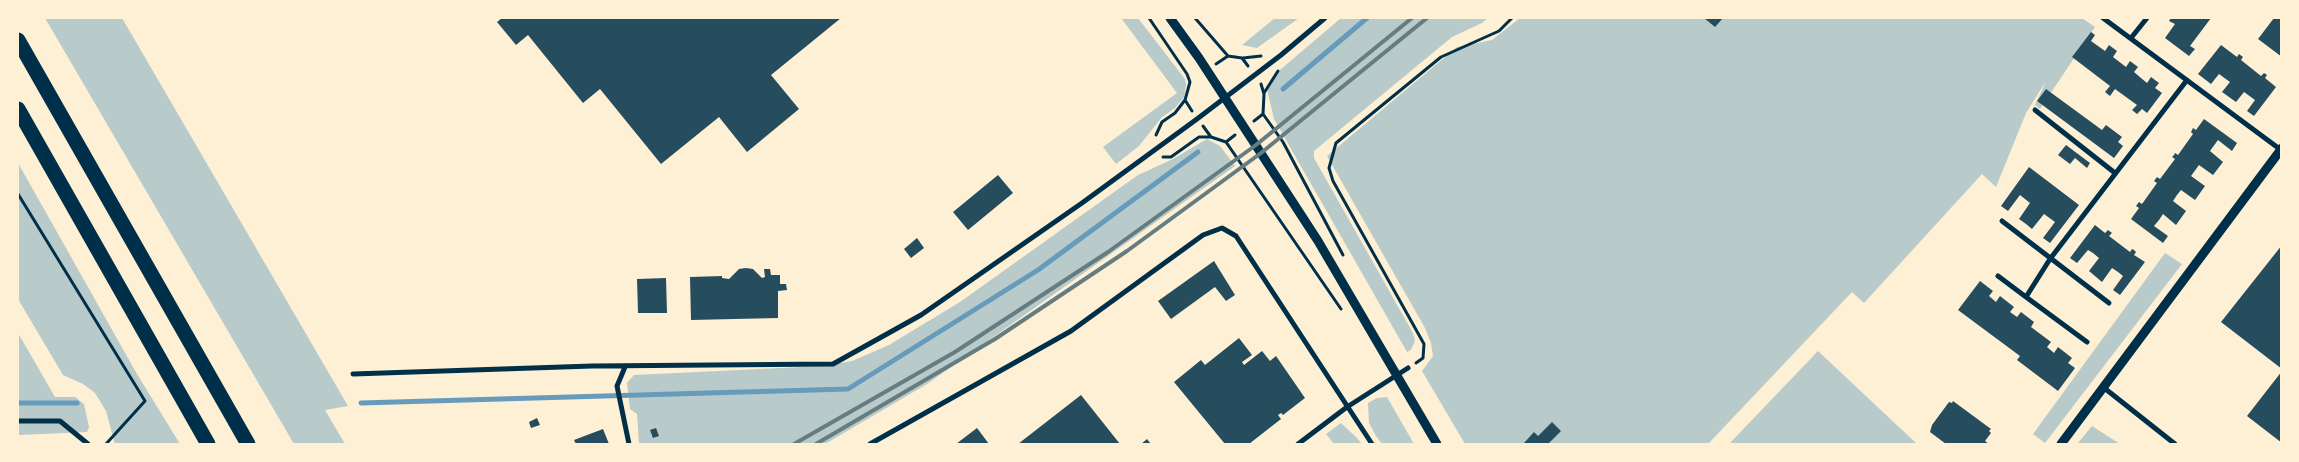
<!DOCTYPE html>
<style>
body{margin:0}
#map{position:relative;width:2299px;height:462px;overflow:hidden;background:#fdf0d5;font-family:Lato,sans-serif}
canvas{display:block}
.frame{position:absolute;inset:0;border:19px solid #fdf0d5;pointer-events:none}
</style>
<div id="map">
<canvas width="2299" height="462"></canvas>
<div class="frame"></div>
</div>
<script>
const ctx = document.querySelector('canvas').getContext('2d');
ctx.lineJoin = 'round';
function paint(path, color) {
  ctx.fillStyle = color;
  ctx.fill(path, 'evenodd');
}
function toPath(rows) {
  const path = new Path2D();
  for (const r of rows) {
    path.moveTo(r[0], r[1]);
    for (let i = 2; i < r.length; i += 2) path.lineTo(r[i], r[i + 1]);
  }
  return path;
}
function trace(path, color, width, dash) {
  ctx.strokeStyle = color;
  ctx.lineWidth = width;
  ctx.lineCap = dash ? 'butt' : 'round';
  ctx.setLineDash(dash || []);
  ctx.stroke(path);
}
paint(toPath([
 [45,18,122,18,348,406,325,410,345,444,294,444],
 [1121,18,1138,18,1185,79,1186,85,1184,97,1175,108,1162,117,1139,146,1116,164,1103,147,1177,93],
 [1275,18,1299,18,1257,48,1242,45],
 [1341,18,1488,18,1482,23,1452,37,1314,151,1314,158,1413,333,1415,341,1411,350,1407,352,1274,119,1267,89,1274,75],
 [1520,18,2082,18,2095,27,2040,109,2035,105,2046,81,2026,113,1996,187,1982,174,1864,303,1852,292,1708,444,1465,444,1422,371,1433,356,1431,343,1425,328,1327,156,1457,47,1492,40],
 [1207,139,1220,146,1235,166,927,384,825,444,639,444,637,414,630,409,627,383,634,375,823,366,852,361,889,345,960,302,1138,175,1171,160],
 [18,163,137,374,180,444,115,444,106,411,95,393,83,384,63,375,18,299],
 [2165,253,2182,264,2045,443,2033,434],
 [18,333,55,397,75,397,84,404,89,427,87,432,18,435],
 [1818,351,1917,444,1729,444],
 [1387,397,1414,444,1382,444,1376,436,1369,423,1368,403,1377,398],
 [1341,423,1356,437,1362,444,1334,444,1326,434],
 [2092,426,2120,444,2077,444]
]), '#b9caca');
trace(toPath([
 [1283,89,1367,18],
 [18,403,77,403],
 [361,403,848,389,1038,270,1198,152]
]), '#669bbc', 5);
paint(toPath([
 [502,18,841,18,771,75,799,109,747,152,719,117,661,164,600,89,583,103,528,35,516,45,497,22],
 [1704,18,1723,18,1715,27],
 [2171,18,2211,18,2190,46,2195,49,2189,56,2165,38,2175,24,2169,21],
 [2274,18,2282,18,2282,57,2258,39],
 [2091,32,2095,35,2091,41,2105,51,2109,45,2117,51,2113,57,2126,67,2130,61,2138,67,2134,72,2141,78,2147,83,2151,77,2159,83,2155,88,2162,93,2147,113,2142,109,2137,114,2132,110,2137,105,2115,89,2110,96,2105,92,2110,86,2072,57],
 [2221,45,2237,57,2239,54,2243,57,2241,60,2261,76,2264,73,2267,75,2265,78,2276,87,2254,116,2247,111,2255,100,2244,92,2236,102,2222,92,2230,82,2219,74,2211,84,2198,74],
 [2046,89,2102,130,2106,125,2122,137,2118,142,2123,146,2114,158,2037,101],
 [2204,119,2237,143,2232,151,2218,140,2210,151,2223,162,2213,175,2199,165,2191,176,2205,186,2195,200,2181,190,2177,195,2173,201,2186,211,2176,225,2163,214,2159,220,2154,226,2168,236,2163,243,2131,219,2139,208,2136,206,2139,202,2142,204,2157,183,2154,181,2157,177,2160,179,2175,159,2172,157,2174,155,2175,153,2178,155,2193,134,2191,132,2193,128,2196,130],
 [2066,145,2090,163,2087,168,2075,158,2070,164,2058,155],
 [2029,167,2079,205,2050,243,2043,238,2055,222,2044,214,2032,229,2026,224,2019,219,2030,203,2020,195,2008,211,2001,206],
 [998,175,1013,193,968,230,953,212],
 [2095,225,2105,233,2108,230,2112,233,2109,236,2130,252,2132,249,2134,250,2136,252,2134,255,2145,262,2120,295,2113,290,2123,276,2118,272,2112,268,2102,282,2089,271,2099,258,2093,253,2088,250,2077,263,2070,258],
 [917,238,924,248,911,258,904,249],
 [2282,245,2282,369,2221,322],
 [1214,261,1235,295,1226,301,1215,287,1171,319,1158,301],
 [746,268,753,269,762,278,765,277,764,269,770,269,771,275,780,275,780,284,786,284,787,290,778,291,778,318,691,320,690,277,722,276,722,278,729,279,739,269],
 [666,278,667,313,638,313,637,279],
 [1980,281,1993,291,1989,296,1996,302,2000,296,2014,307,2010,312,2017,317,2021,312,2034,322,2031,327,2051,342,2047,347,2054,353,2058,347,2072,358,2068,363,2075,368,2058,391,2017,360,2020,356,1958,310],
 [1239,338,1252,355,1242,362,1244,365,1262,351,1270,361,1276,356,1305,398,1283,415,1281,413,1278,415,1281,419,1249,444,1225,444,1174,382,1201,360,1205,365],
 [2282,371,2282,443,2247,416],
 [1081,395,1120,444,1018,444],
 [1953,401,1991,429,1989,431,1991,433,1985,441,1989,444,1946,444,1930,432,1932,425,1949,402,1952,403],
 [537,418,540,425,531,428,529,422],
 [1552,422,1561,431,1548,444,1524,443,1534,432,1538,436],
 [656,428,659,436,653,438,650,430],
 [977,428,989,444,956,444],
 [603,429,609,444,576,444,574,440],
 [1147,439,1151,444,1141,444]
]), '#264d5e');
trace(toPath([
 [1149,18,1187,74,1190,82,1185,100,1192,111],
 [1195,18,1228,56,1242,58,1248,66],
 [1243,58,1261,56],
 [1216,64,1228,56],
 [1261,84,1264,94,1263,114,1283,142,1343,255],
 [1264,93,1278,71],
 [1254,121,1263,114],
 [1203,126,1211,137,1226,142,1341,309],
 [1156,135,1162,122,1175,113,1185,100],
 [1226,142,1235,135],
 [1163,157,1171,157,1199,137,1211,137],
 [18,194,145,401,106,444],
 [1416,363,1423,358,1424,344,1333,181,1329,168,1336,143,1441,57,1499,31,1512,18]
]), '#003049', 3);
trace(toPath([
 [2103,18,2281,150],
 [2131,38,2147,18],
 [2035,110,2115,173],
 [2002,221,2109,303],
 [1998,276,2026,297],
 [2087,342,2026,297,2050,259,2187,80],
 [625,367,617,386,629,444],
 [353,374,592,366,833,364,921,315,1082,203,1197,119,1281,55,1325,18],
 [2103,387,2175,444],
 [18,421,60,421,88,444],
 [870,444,1071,331,1203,235,1222,228,1236,236,1372,444],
 [1298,444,1347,407,1408,368]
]), '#003049', 5);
trace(toPath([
 [1170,18,1199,58,1318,241,1437,444],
 [2061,444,2282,148]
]), '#003049', 9);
trace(toPath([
 [18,40,248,444],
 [18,109,208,444]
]), '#003049', 15);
trace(toPath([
 [794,444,955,352,1108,252,1256,145,1412,18],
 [816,444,995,339,1127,251,1261,153,1427,18]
]), '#657d81', 4);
</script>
